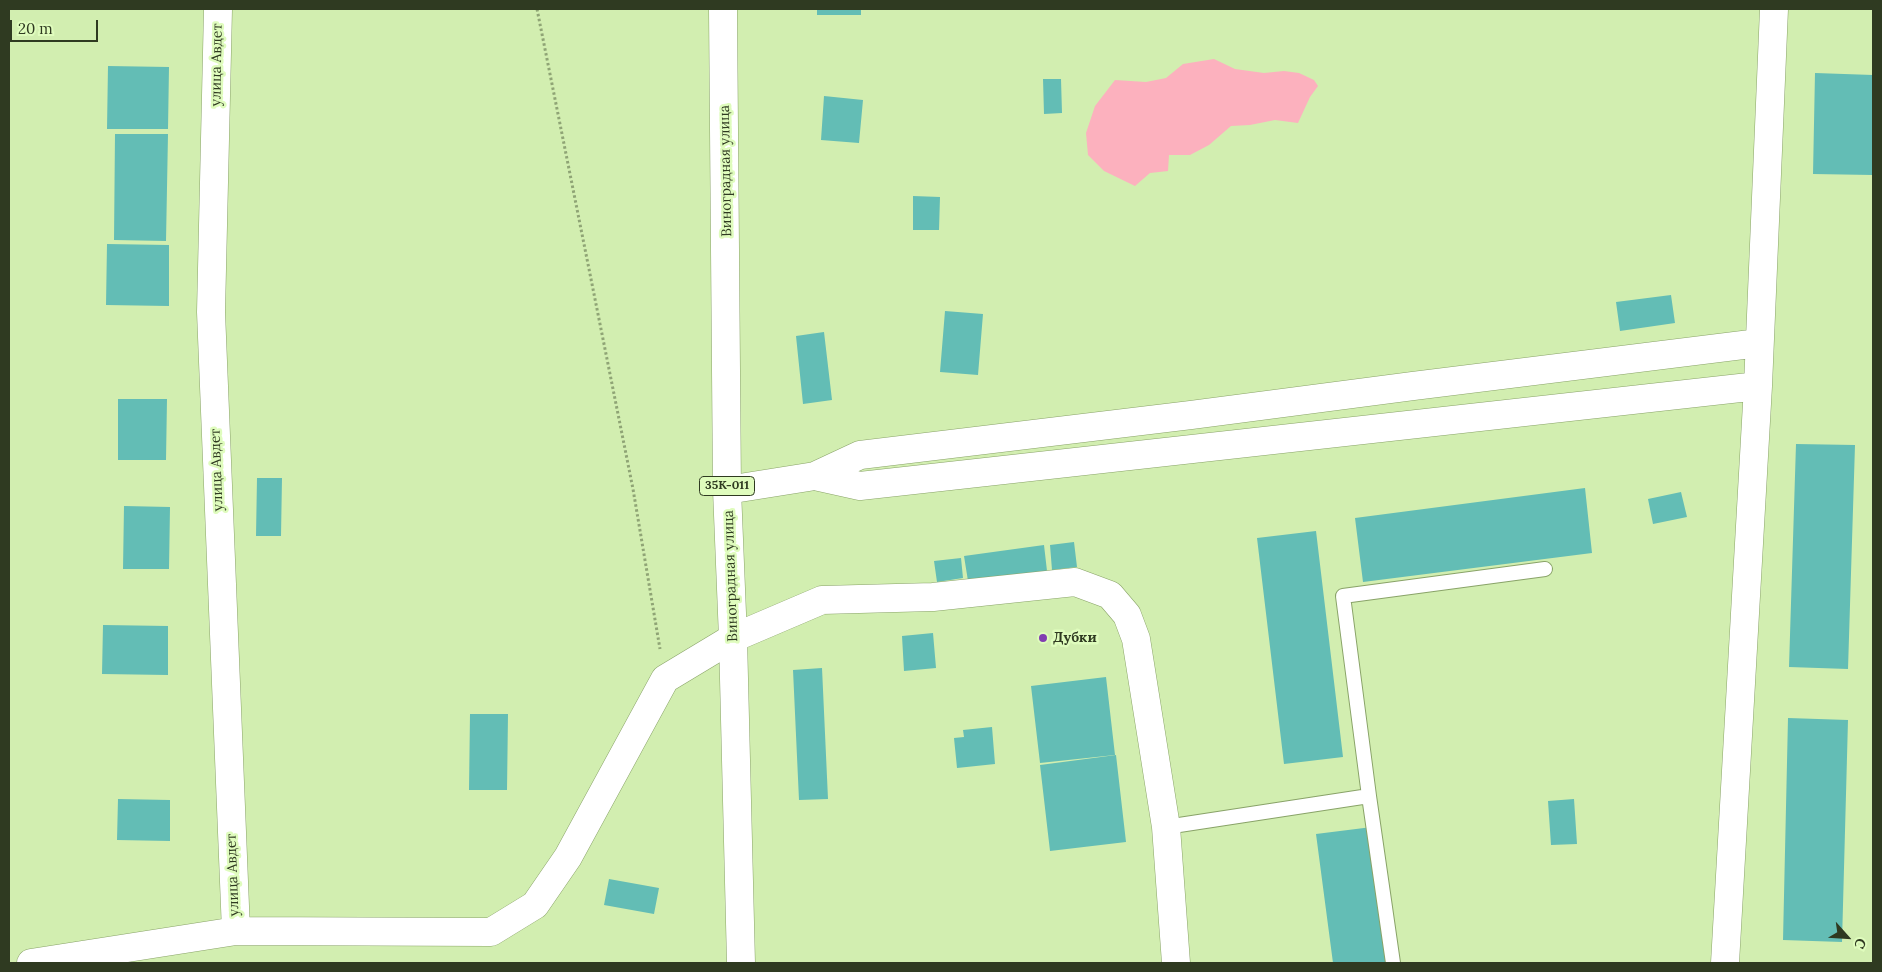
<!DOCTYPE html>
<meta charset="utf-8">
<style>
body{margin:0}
#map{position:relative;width:1882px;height:972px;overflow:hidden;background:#d2eeb0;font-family:Lora,serif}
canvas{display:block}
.frame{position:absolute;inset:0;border:10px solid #2f3a21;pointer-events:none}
.north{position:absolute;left:1822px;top:912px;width:50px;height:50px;-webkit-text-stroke:4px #dffcbd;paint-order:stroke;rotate:116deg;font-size:14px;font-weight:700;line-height:20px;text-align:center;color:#2f3a21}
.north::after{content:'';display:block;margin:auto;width:18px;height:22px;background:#2f3a21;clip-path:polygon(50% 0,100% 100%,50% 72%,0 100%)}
.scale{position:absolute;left:10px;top:20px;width:88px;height:22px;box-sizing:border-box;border:2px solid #2f3a21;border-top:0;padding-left:6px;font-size:15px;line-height:18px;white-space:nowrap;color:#2f3a21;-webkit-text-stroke:4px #dffcbd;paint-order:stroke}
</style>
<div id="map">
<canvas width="1882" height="972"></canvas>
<div class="frame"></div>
<div class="north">С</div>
<div class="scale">20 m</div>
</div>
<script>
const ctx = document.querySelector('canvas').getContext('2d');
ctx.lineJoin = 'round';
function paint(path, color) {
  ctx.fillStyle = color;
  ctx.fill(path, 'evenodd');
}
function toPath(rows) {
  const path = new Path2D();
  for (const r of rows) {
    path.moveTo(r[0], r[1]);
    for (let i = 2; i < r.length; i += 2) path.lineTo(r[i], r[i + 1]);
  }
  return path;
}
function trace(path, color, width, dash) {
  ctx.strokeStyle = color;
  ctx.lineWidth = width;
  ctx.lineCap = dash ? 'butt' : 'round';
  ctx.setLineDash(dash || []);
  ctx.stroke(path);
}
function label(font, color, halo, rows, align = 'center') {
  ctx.font = font + ' Lora,serif';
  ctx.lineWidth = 5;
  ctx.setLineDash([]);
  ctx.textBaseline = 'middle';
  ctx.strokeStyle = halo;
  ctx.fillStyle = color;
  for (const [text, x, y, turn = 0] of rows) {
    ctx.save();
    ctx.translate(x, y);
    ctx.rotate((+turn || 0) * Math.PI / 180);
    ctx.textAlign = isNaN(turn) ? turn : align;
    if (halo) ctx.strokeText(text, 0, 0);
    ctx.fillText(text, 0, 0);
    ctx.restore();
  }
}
paint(toPath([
 [1214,59,1235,69,1264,73,1284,71,1299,73,1314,80,1318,86,1310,97,1298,123,1275,120,1250,125,1231,126,1209,145,1190,155,1169,155,1168,171,1150,173,1135,186,1104,171,1088,155,1086,133,1095,106,1115,80,1146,82,1166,78,1183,64]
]), '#fcb1be');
paint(toPath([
 [817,9,861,9,861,15,817,15],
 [108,66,169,67,168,129,107,129],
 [1815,73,1873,75,1873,175,1813,174],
 [1043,79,1061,79,1062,113,1044,114],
 [824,96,863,100,859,143,821,140],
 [115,134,168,134,166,241,114,240],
 [913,196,940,197,939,230,913,230],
 [107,244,169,245,169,306,106,305],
 [1671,295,1675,323,1620,331,1616,302],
 [945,311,983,314,978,375,940,372],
 [824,332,832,400,803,404,796,336],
 [118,399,167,399,166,460,118,460],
 [1796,444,1855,445,1848,669,1789,667],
 [257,478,282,478,281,536,256,536],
 [1585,488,1592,553,1363,582,1355,518],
 [1681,492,1687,517,1653,524,1648,499],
 [124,506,170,507,169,569,123,569],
 [1316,531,1343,757,1284,764,1257,538],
 [1074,542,1077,567,1052,570,1050,545],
 [1044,545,1047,571,968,581,964,556],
 [961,558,963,578,937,582,934,561],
 [103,625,168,626,168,675,102,674],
 [933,633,936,668,904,671,902,636],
 [822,668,828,799,799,800,793,670],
 [1106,677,1115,755,1040,763,1031,686],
 [470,714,508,714,507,790,469,790],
 [1788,718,1848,720,1842,942,1783,940],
 [992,727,995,764,957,768,954,738,964,737,963,730],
 [1116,755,1126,842,1050,851,1040,765],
 [118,799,170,800,170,841,117,840],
 [1574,799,1577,844,1551,845,1548,801],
 [1372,827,1390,963,1333,963,1316,834],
 [609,879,659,888,654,914,604,905]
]), '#63bdb5');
const service = toPath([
 [1369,796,1343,596,1545,569],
 [1166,827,1369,796,1393,963]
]);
const minor = toPath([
 [218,9,211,312,236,931],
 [815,476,860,486,1758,386],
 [727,490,815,476,860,455,1191,415,1413,386,1759,343],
 [31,963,236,931,491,932,535,905,568,857,665,679,733,638,822,600,933,597,1075,582,1110,595,1127,615,1136,639,1166,827,1176,963],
 [1725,963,1758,386,1774,9]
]);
const primary = toPath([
 [723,9,727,490,733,638,741,963]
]);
trace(service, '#89a368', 16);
trace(minor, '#89a368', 29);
trace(primary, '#89a368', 29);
trace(toPath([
 [537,9,633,489,660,649]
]), '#8fa475', 3, [2.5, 2.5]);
trace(service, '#fff', 14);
trace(minor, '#fff', 28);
trace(primary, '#fff', 28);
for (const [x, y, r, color] of [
 [1043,638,5,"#813db1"]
]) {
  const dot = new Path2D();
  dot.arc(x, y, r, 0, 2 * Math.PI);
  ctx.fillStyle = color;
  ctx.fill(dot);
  trace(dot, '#dffcbd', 2);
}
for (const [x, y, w] of [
 [727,486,55]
]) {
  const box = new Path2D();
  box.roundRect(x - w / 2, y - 9.5, w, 19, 4);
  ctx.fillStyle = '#dffcbd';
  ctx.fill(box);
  trace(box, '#2f3a21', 1);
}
label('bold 12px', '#2f3a21', null, [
 ["35К-011",727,486]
]);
label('14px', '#2f3a21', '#dffcbd', [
 ["улица Авдет",217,65,-89],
 ["Виноградная улица",726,171,-91],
 ["улица Авдет",217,470,-92],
 ["Виноградная улица",731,576,-92],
 ["улица Авдет",233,875,-92]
]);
label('bold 14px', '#2f3a21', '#dffcbd', [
 ["Дубки",1053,638]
], 'left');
</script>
